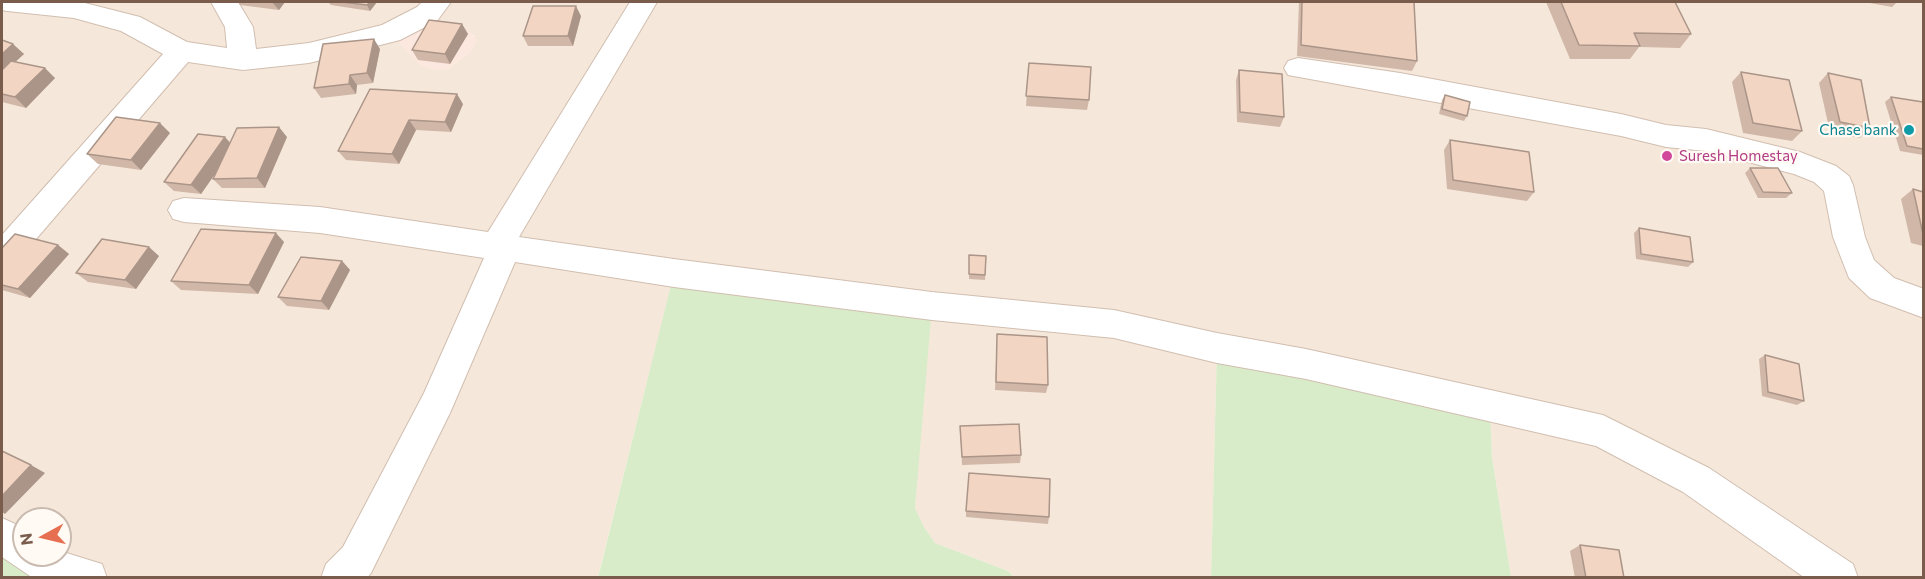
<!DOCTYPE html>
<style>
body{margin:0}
#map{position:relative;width:1925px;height:579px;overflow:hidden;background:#fdf6ec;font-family:Commissioner,sans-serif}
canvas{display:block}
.frame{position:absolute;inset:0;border:3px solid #7a5c4d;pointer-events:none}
.north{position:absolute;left:12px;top:507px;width:60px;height:60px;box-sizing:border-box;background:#fffaf3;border:2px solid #cabbb1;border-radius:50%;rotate:262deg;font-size:16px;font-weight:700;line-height:24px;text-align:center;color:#7a5c4d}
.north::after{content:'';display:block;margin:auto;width:21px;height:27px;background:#e76f51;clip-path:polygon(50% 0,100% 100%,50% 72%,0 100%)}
</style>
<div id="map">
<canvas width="1925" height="579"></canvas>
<div class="frame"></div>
<div class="north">N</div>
</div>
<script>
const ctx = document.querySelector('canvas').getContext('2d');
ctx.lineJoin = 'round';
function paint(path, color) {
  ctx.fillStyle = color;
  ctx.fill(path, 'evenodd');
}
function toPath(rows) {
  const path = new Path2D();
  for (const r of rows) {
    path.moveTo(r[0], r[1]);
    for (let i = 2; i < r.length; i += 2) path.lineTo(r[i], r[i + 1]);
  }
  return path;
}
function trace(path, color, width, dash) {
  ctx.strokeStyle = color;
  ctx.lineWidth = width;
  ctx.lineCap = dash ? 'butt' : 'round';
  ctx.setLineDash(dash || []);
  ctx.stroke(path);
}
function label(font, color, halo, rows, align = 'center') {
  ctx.font = font + ' Commissioner,sans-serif';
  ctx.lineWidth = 4.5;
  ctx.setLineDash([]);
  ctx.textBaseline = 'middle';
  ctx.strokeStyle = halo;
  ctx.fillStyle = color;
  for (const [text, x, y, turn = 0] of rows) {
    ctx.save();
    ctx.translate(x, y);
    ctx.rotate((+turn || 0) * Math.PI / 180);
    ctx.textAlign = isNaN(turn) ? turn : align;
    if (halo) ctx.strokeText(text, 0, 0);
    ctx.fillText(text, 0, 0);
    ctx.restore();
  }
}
paint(toPath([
 [2,2,1923,2,1923,577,1511,577,1492,457,1490,406,1217,348,1211,577,1014,577,1008,571,935,543,924,527,915,508,916,487,674,274,598,577,89,578,60,555,60,519,24,519,24,550,2,536],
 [456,25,475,36,471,51,448,69]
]), '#f5e8da');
paint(toPath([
 [427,14,471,33,477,40,471,51,448,69,433,70,421,66,390,33]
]), '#fde8e0');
paint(toPath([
 [674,273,932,306,915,508,924,527,935,543,1008,571,1014,577,598,578],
 [1217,348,1490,406,1492,457,1511,577,1211,578],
 [2,536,24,550,24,555,88,577,2,577]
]), '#d8ecc9');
const minor = toPath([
 [2,2,81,2,140,17,187,42,227,48,225,27,211,2,238,2,253,27,256,49,309,43,382,25,417,7,422,2,451,2,437,21,400,40,309,63,243,70,188,62,13,266,2,270,2,235,163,54,121,31,74,18,7,11,2,10,2,2],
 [630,2,657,2,519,237,674,259,932,292,1114,310,1217,333,1306,349,1603,415,1709,468,1853,564,1858,578,1805,578,1683,492,1596,446,1306,379,1217,363,1114,338,932,320,674,287,515,262,450,413,371,573,367,578,321,578,326,564,343,547,424,393,484,258,320,233,184,222,173,219,168,210,173,201,184,198,320,207,488,232,630,2],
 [1298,58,1400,73,1621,114,1666,125,1706,129,1800,152,1836,166,1849,176,1853,185,1865,237,1874,260,1894,278,1924,289,1924,318,1870,298,1849,278,1833,237,1824,191,1814,182,1794,174,1706,151,1666,147,1621,136,1288,75,1284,68,1288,61,1298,58],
 [2,518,24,528,24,555,60,555,60,551,102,564,107,578,33,578,2,557,2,518]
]);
trace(minor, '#d1beb0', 2);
paint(minor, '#fff');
paint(toPath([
 [238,2,285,2,279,10,240,5],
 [328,2,377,2,370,11,331,5],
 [1299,2,1414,2,1417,61,1412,71,1297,56],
 [1546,2,1675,2,1691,34,1680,48,1639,47,1630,59,1570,59],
 [1864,2,1897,2,1892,7],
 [581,16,573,46,528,46,523,36],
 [462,24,468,34,450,64,418,60,412,50],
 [2,40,24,54,15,62,55,78,26,108,2,102],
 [380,49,373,83,357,85,356,94,321,98,314,88],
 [1029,63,1089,100,1087,110,1026,106],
 [1239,70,1284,117,1280,127,1237,122,1236,80],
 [1741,72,1802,131,1792,141,1743,133,1732,82],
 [1828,73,1870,128,1860,138,1830,132,1819,83],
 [370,89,463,104,451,132,416,130,399,164,346,160,338,151],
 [1445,95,1467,116,1464,121,1439,114,1442,100],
 [1891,97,1923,102,1923,155,1900,151,1885,102],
 [170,133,141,170,98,164,87,154],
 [287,137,265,188,222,188,213,179,216,172,201,194,174,191,164,182,230,143],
 [1450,140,1534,192,1527,201,1447,189,1444,150],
 [1750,168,1792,193,1786,198,1758,198,1745,173],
 [1913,189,1923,192,1923,246,1911,243,1901,199],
 [1639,228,1693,262,1688,267,1636,259,1634,233],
 [284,242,258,294,181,290,171,281],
 [58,245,69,254,30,298,2,290,2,248],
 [969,255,986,256,985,280,969,279],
 [159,256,136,289,88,282,76,273],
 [342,261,350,270,329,310,287,306,278,297],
 [997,334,1048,385,1046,393,995,390],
 [1765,355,1804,401,1797,405,1762,396,1759,359],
 [960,426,1021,455,1020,463,962,465],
 [966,511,1049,517,1048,524,966,517],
 [1580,545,1624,578,1575,578,1570,551]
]), '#d1b7a8');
paint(toPath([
 [272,2,285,2,279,10],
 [370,2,377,2,370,11,367,5],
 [576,6,581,16,573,46,568,36],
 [462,24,468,34,450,64,445,54],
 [374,39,380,49,373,83,367,73],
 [13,44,24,54,2,74,2,54],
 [45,68,55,78,26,108,15,97],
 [350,75,357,85,356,94,349,84],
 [457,94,463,104,451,132,445,122],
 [409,120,416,130,399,164,392,154],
 [160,123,170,133,141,170,131,160],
 [279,127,287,137,265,188,257,178],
 [225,137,234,147,201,194,191,185],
 [276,233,284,242,258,294,249,285],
 [58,245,69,254,30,298,18,289],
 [149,247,159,256,136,289,125,280],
 [342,261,350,270,329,310,321,301],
 [31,465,45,473,5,514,2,512,2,496]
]), '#aa9588');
const building = toPath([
 [342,2,370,2,367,5,342,2],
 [1302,2,1414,2,1417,61,1301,45,1302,2],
 [1561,2,1675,2,1691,34,1634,33,1640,46,1579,45,1561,2],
 [533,6,576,6,568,36,523,36,533,6],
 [429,20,462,24,445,54,412,50,429,20],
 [374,39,367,73,350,75,349,84,314,88,323,44,374,39],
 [2,40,13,44,2,54,2,40],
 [11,61,45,68,15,97,2,94,2,70,11,61],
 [1029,63,1091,67,1089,100,1026,96,1029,63],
 [1239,70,1282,74,1284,117,1240,112,1239,70],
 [1741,72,1789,80,1802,131,1753,123,1741,72],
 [1828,73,1861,80,1870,128,1840,122,1828,73],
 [370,89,457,94,445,122,409,120,392,154,338,151,370,89],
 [1445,95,1470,102,1467,116,1442,109,1445,95],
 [1891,97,1923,102,1923,149,1907,146,1891,97],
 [116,117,160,123,131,160,87,154,116,117],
 [279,127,257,178,213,179,237,128,279,127],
 [198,134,225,137,191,185,164,182,198,134],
 [1450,140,1529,152,1534,192,1453,180,1450,140],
 [1750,168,1778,168,1792,193,1763,192,1750,168],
 [1913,189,1923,192,1923,234,1913,189],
 [1639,228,1690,237,1693,262,1641,254,1639,228],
 [201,229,276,233,249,285,171,281,201,229],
 [15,234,58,245,18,289,2,285,2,248,15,234],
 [102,239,149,247,125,280,76,273,102,239],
 [969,255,986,256,985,275,969,274,969,255],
 [301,257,342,261,321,301,278,297,301,257],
 [997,334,1047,337,1048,385,996,382,997,334],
 [1765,355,1799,364,1804,401,1768,392,1765,355],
 [1019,424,1021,455,962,457,960,426,1019,424],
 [2,451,31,465,2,496,2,451],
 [969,473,1050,479,1049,517,966,511,969,473],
 [1580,545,1619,550,1624,578,1586,578,1580,545]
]);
paint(building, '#f3d5c3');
trace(building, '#aa9588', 1.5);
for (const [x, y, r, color] of [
 [1909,130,6,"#0f9aa8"],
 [1667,156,6,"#d1479c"]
]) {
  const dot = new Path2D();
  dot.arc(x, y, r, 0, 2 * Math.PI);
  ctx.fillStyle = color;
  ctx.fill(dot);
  trace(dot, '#fffaf3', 2);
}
label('15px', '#0d838f', '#fffaf3', [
 ["Chase bank",1897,130]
], 'right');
label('15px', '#b23c85', '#fffaf3', [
 ["Suresh Homestay",1679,156]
], 'left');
</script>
